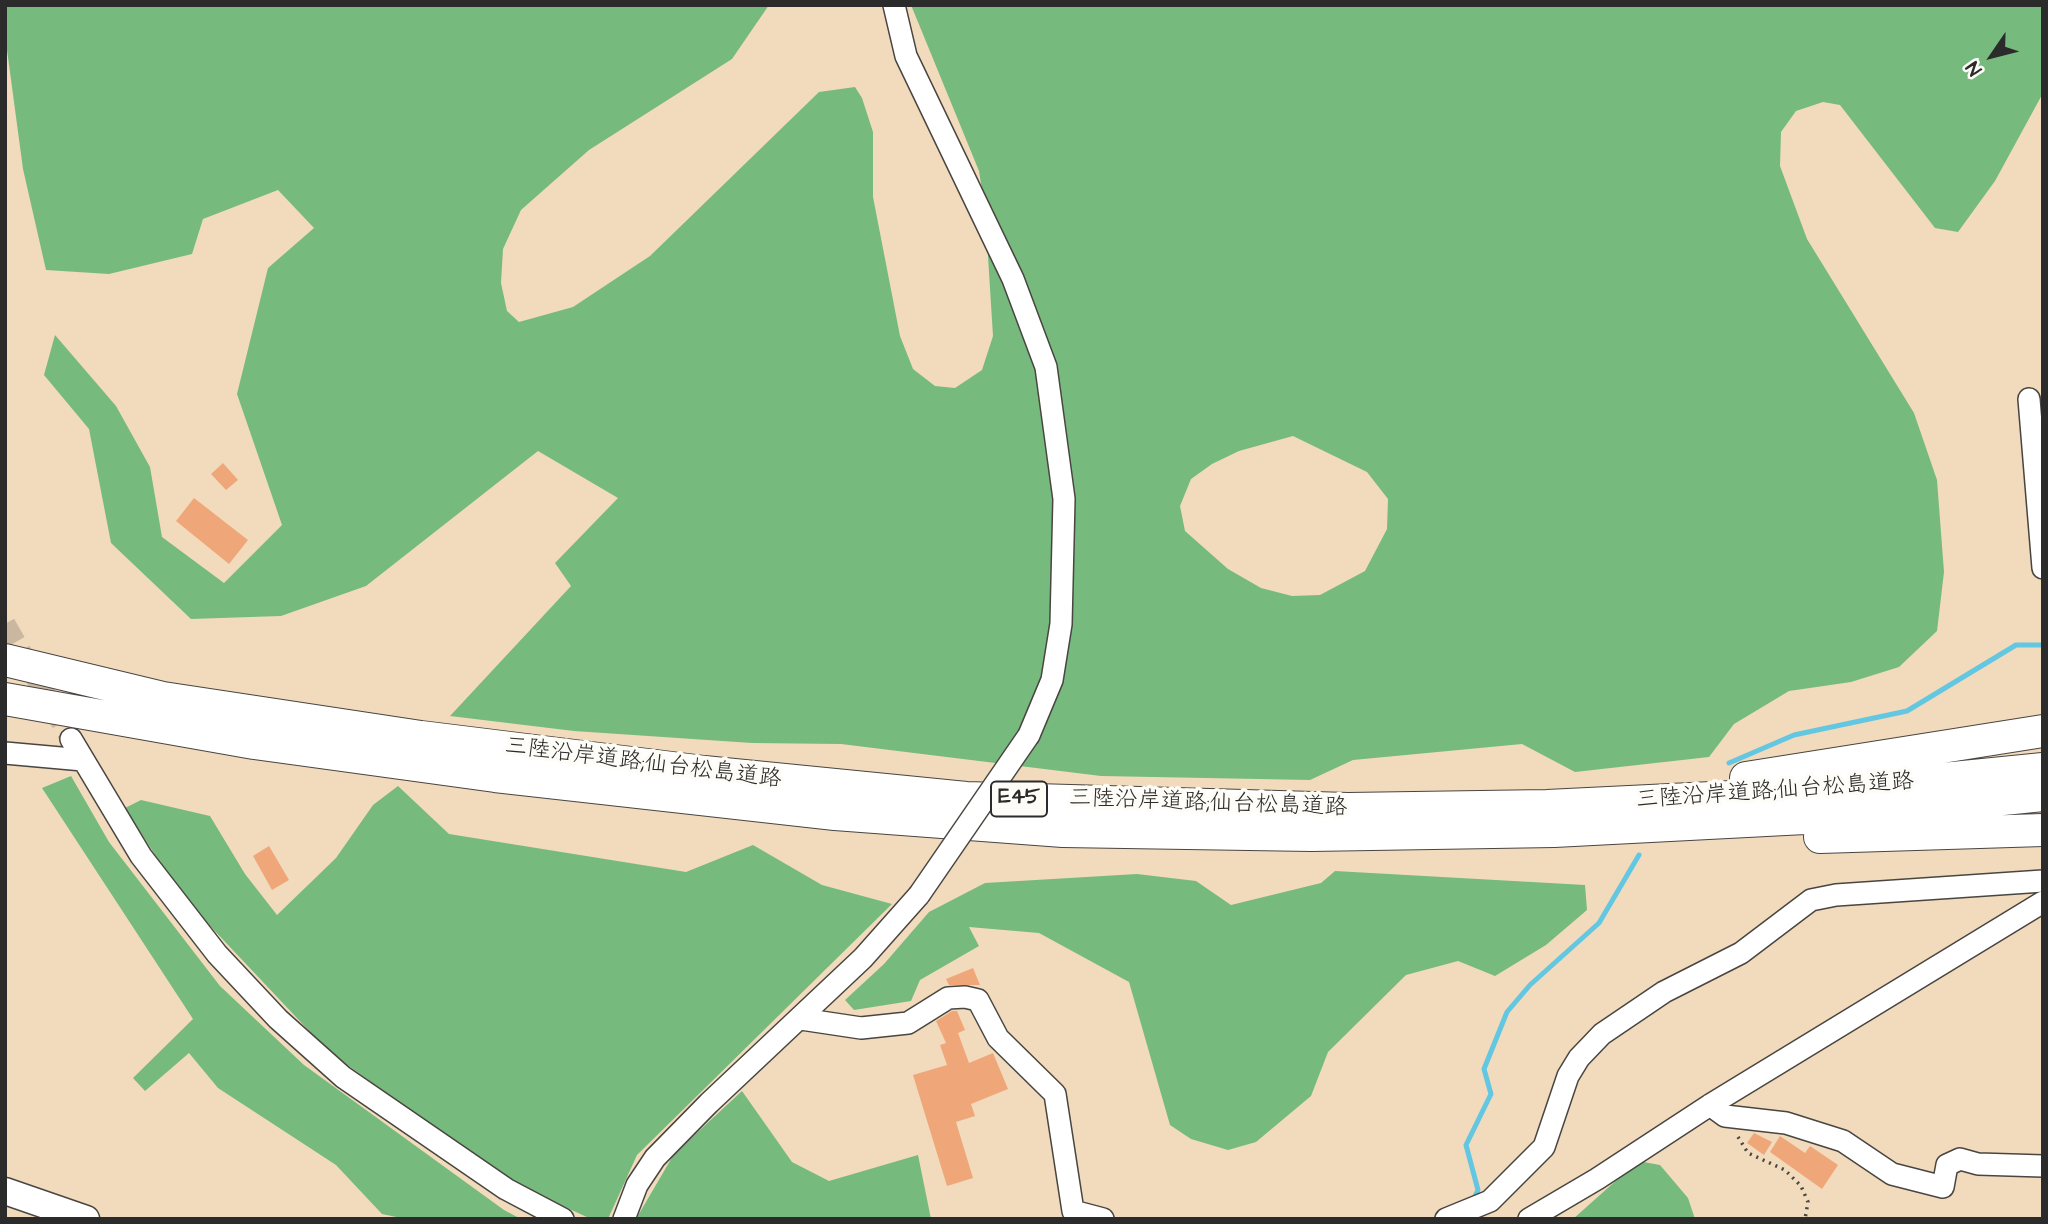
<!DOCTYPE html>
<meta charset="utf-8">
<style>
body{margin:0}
#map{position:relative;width:2048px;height:1224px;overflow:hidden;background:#f1dbbc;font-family:"Architects Daughter",sans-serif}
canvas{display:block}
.frame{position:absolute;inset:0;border:7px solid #2b2b2b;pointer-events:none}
.north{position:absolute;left:1957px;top:21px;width:70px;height:70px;-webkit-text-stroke:5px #fdfcf7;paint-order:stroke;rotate:235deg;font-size:19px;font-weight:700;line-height:28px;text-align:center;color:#2b2b2b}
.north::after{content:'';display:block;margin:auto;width:24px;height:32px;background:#2b2b2b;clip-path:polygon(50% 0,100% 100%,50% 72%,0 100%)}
</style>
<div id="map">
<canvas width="2048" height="1224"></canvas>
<div class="frame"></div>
<div class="north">N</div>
</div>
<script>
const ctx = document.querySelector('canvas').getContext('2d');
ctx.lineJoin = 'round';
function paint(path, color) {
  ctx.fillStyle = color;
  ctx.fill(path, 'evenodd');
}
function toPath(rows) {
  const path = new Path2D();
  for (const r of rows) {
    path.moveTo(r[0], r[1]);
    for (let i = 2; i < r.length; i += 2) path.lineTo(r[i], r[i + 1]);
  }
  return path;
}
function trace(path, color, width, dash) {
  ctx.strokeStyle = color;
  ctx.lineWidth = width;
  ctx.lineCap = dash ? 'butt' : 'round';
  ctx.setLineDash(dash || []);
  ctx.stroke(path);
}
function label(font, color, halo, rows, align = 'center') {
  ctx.font = font + ' "Architects Daughter","Klee One",sans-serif';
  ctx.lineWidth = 7;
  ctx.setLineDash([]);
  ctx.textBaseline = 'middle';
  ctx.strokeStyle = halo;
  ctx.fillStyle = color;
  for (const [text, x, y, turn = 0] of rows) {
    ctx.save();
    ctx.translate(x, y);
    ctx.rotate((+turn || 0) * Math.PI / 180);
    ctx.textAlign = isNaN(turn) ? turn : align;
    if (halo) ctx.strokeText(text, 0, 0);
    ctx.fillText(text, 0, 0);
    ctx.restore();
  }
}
paint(toPath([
 [5,5,769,5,732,59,589,150,521,210,503,249,501,283,507,311,519,322,573,307,650,256,819,92,855,87,862,98,873,132,873,197,900,336,913,369,935,386,955,388,982,370,993,336,985,209,979,171,911,5,2043,5,2043,93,1995,181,1958,232,1935,228,1840,105,1823,102,1796,111,1781,132,1780,166,1807,239,1914,413,1937,480,1944,572,1937,631,1899,667,1851,682,1789,691,1734,724,1709,757,1575,772,1522,744,1353,760,1310,780,1101,776,841,744,752,743,574,731,450,716,571,586,555,563,618,498,538,451,366,586,281,616,191,619,111,543,89,429,44,375,55,335,116,406,150,467,162,537,224,583,282,525,237,394,268,268,314,228,278,190,203,219,192,254,109,274,46,270,23,169,5,35],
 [1293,436,1367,472,1388,499,1387,529,1365,571,1320,595,1292,596,1261,588,1228,569,1185,531,1180,506,1191,479,1212,464,1239,451],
 [71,776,109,842,220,986,304,1065,504,1210,521,1219,406,1219,382,1214,336,1165,218,1088,189,1053,145,1091,133,1078,193,1019,42,788],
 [398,786,449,834,686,872,753,845,822,885,892,904,637,1155,608,1219,591,1219,507,1180,328,1051,180,894,125,808,141,800,210,816,245,874,277,915,336,858,373,805],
 [1335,871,1585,885,1587,910,1546,945,1495,976,1458,961,1406,975,1328,1052,1311,1096,1256,1142,1228,1150,1191,1139,1170,1125,1129,982,1039,933,969,927,979,946,920,980,911,1001,854,1010,845,1000,884,964,929,912,985,883,1137,874,1196,881,1231,905,1321,883],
 [742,1091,792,1162,829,1181,918,1155,931,1219,636,1219,674,1154],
 [1638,1161,1660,1165,1688,1198,1695,1219,1573,1219]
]), '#77ba7e');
trace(toPath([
 [1729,763,1794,735,1907,711,2016,645,2043,645],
 [1473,1200,1478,1190,1466,1145,1491,1094,1484,1069,1507,1012,1530,985,1599,923,1639,855]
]), '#64c7e2', 5);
paint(toPath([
 [223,463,238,480,226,490,211,474],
 [194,498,248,540,229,564,176,521],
 [269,846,289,880,272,890,253,856],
 [973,968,980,985,949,985,946,979],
 [952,1011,957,1011,965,1030,958,1033,969,1063,993,1053,1008,1089,971,1104,975,1116,956,1122,973,1178,947,1186,913,1075,947,1065,940,1045,946,1043,936,1021],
 [1754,1133,1772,1142,1764,1155,1747,1143],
 [1780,1136,1805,1153,1810,1146,1838,1165,1822,1189,1770,1152]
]), '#efa779');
trace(toPath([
 [5,624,71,739]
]), '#c9b89f', 21, [21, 10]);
const minor = toPath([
 [894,5,906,56,1013,279,1046,367,1064,499,1061,624,1052,680,1029,735],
 [2029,399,2043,568],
 [71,739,141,856,217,954,278,1019,343,1077,506,1189,563,1219],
 [5,753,83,760],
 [801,1019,861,1028,908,1023,948,998,965,997,978,1000,998,1038,1055,1094,1073,1211,1103,1219],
 [1710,1105,1725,1116,1786,1123,1843,1141,1892,1174,1943,1187,1947,1165,1960,1159,1978,1164,2043,1166],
 [624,1219,637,1185,655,1158,709,1103,863,958,919,895],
 [1446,1219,1490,1201,1544,1147,1568,1076,1579,1058,1602,1034,1664,992,1741,953,1811,900,1836,895,2043,881],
 [1529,1219,1597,1179,1710,1105,2043,902]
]);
const major = toPath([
 [5,1191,86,1219]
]);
const highway = toPath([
 [5,660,163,698,421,737,704,772,966,798,1348,809,1547,806,1794,794,2043,769],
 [5,699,254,743,495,776,835,814,1063,831,1311,835,1554,831,1824,817,2043,795],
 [1746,778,2043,731],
 [1820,837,2043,830]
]);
trace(minor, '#494541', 24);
trace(major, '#494541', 29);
trace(highway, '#494541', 34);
trace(toPath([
 [1738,1137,1748,1153,1785,1170,1801,1186,1808,1202,1805,1219]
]), '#494541', 3.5, [2, 5]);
trace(minor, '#fff', 21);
trace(major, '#fff', 26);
trace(highway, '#fff', 32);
const minorBridge = toPath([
 [919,895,1029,735]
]);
trace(minorBridge, '#494541', 24, []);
trace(minorBridge, '#fff', 21);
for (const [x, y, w] of [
 [1019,799,56]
]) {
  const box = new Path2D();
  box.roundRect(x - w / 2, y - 17.5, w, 35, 5);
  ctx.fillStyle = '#fdfcf7';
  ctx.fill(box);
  trace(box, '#2b2b2b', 2);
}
label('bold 21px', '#2b2b2b', null, [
 ["E45",1019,799]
]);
label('23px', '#2b2b2b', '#fdfcf7', [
 ["三陸沿岸道路;仙台松島道路",643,764,7],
 ["三陸沿岸道路;仙台松島道路",1775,792,-4],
 ["三陸沿岸道路;仙台松島道路",1208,804,2]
]);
</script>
